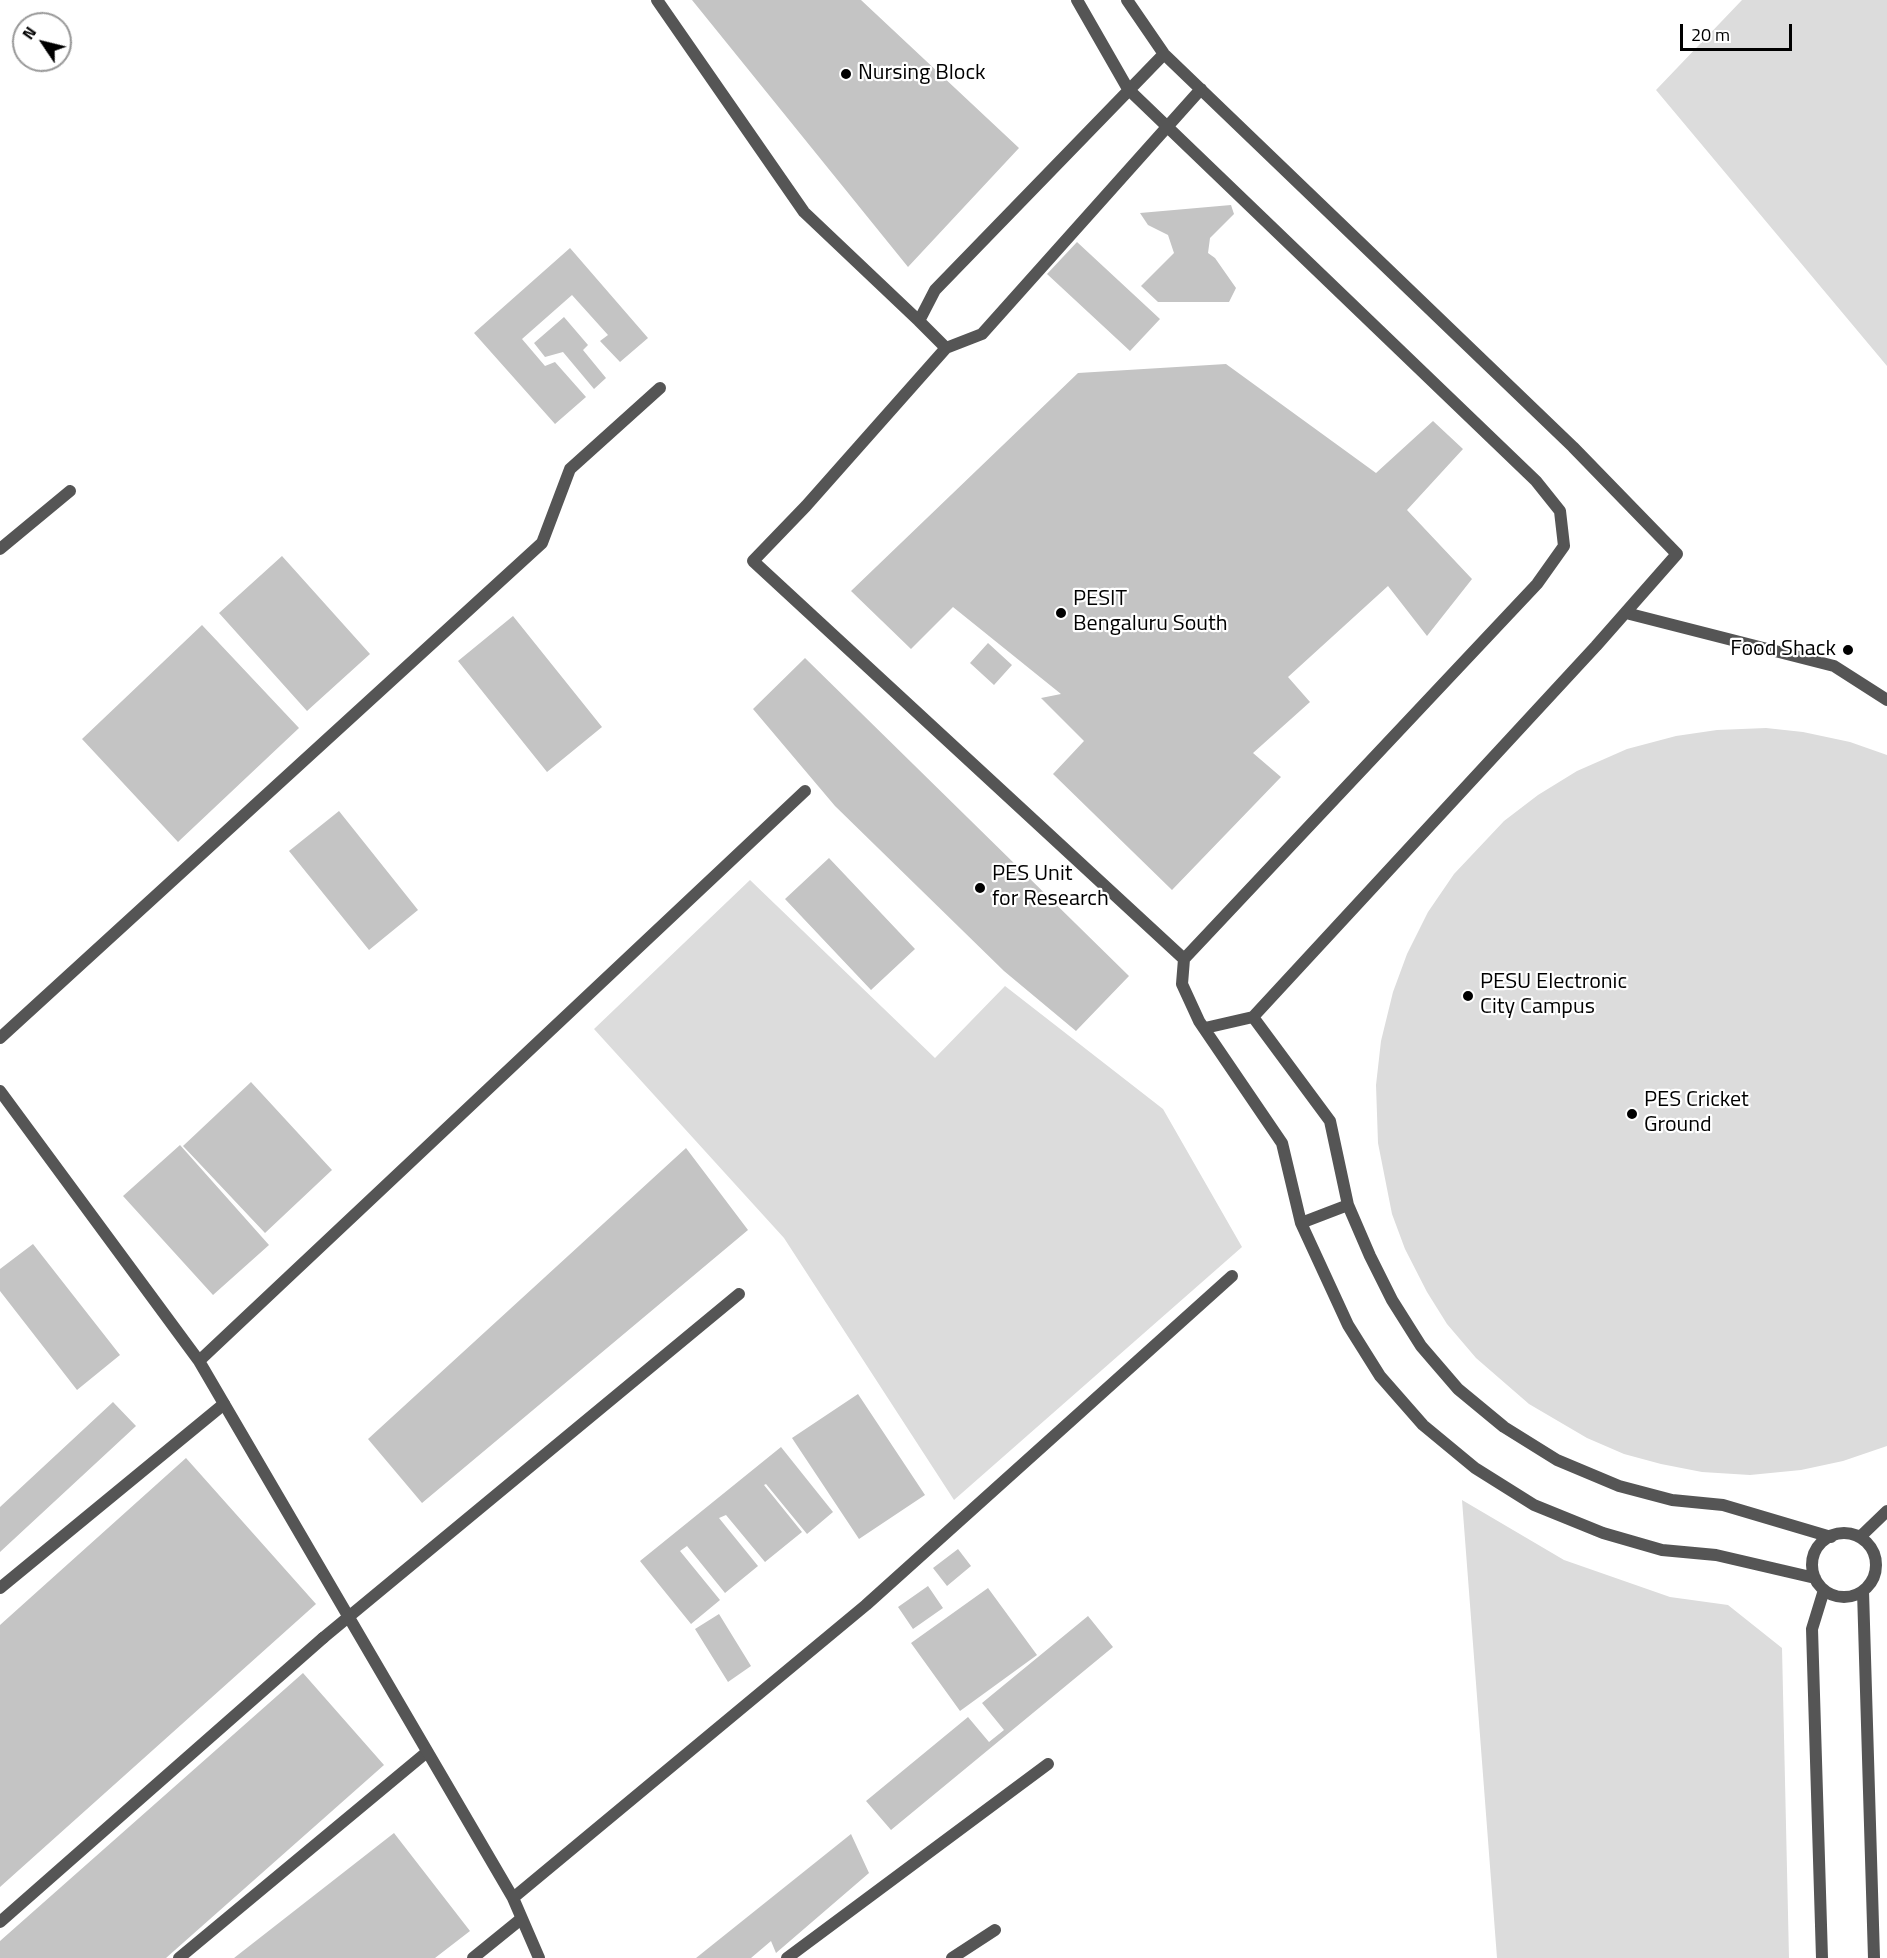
<!DOCTYPE html>
<style>
body{margin:0}
#map{position:relative;width:1887px;height:1958px;overflow:hidden;background:#fff;font-family:"Titillium Web",sans-serif}
canvas{display:block}
.north{position:absolute;left:12px;top:12px;width:60px;height:60px;box-sizing:border-box;background:#fff;border:2px solid #999;border-radius:50%;rotate:305deg;font-size:16px;font-weight:700;line-height:24px;text-align:center;color:#000}
.north::after{content:'';display:block;margin:auto;width:21px;height:27px;background:#000;clip-path:polygon(50% 0,100% 100%,50% 72%,0 100%)}
.scale{position:absolute;left:1680px;top:24px;width:112px;height:27px;box-sizing:border-box;border:3px solid #000;border-top:0;padding-left:8px;font-size:18px;line-height:21px;white-space:nowrap;color:#000;-webkit-text-stroke:4px #fff;paint-order:stroke}
</style>
<div id="map">
<canvas width="1887" height="1958"></canvas>
<div class="north">N</div>
<div class="scale">20 m</div>
</div>
<script>
const ctx = document.querySelector('canvas').getContext('2d');
ctx.lineJoin = 'round';
function paint(path, color) {
  ctx.fillStyle = color;
  ctx.fill(path, 'evenodd');
}
function toPath(rows) {
  const path = new Path2D();
  for (const r of rows) {
    if (r.length === 3) {
      path.moveTo(r[0] + r[2], r[1]);
      path.arc(r[0], r[1], r[2], 0, 2 * Math.PI);
      continue;
    }
    path.moveTo(r[0], r[1]);
    for (let i = 2; i < r.length; i += 2) path.lineTo(r[i], r[i + 1]);
  }
  return path;
}
function trace(path, color, width, dash) {
  ctx.strokeStyle = color;
  ctx.lineWidth = width;
  ctx.lineCap = dash ? 'butt' : 'round';
  ctx.setLineDash(dash || []);
  ctx.stroke(path);
}
function label(font, color, halo, rows, align = 'center') {
  ctx.font = font + ' "Titillium Web",sans-serif';
  ctx.lineWidth = 4.5;
  ctx.setLineDash([]);
  ctx.textBaseline = 'middle';
  ctx.strokeStyle = halo;
  ctx.fillStyle = color;
  for (const [text, x, y, turn = 0] of rows) {
    ctx.save();
    ctx.translate(x, y);
    ctx.rotate((+turn || 0) * Math.PI / 180);
    ctx.textAlign = isNaN(turn) ? turn : align;
    if (halo) ctx.strokeText(text, 0, 0);
    ctx.fillText(text, 0, 0);
    ctx.restore();
  }
}
paint(toPath([
 [1742,0,1887,0,1887,366,1656,90],
 [1766,728,1803,732,1850,742,1887,755,1887,1446,1843,1461,1801,1470,1750,1475,1702,1472,1661,1464,1624,1454,1587,1438,1529,1404,1476,1358,1447,1324,1427,1292,1405,1249,1392,1214,1378,1143,1376,1085,1381,1041,1393,992,1407,954,1428,912,1454,874,1504,821,1538,795,1577,771,1627,749,1676,736,1717,730],
 [750,880,935,1058,1005,986,1163,1109,1242,1247,954,1500,784,1238,594,1029],
 [1462,1500,1564,1560,1670,1597,1728,1605,1782,1648,1789,1958,1497,1958]
]), '#dcdcdc');
paint(toPath([
 [692,0,861,0,1019,148,908,267],
 [1231,205,1234,214,1210,238,1208,253,1215,258,1236,288,1229,302,1158,302,1141,286,1174,253,1168,235,1148,225,1140,213],
 [1077,242,1160,319,1130,351,1047,274],
 [570,248,648,338,620,362,600,341,608,335,572,295,522,339,545,366,555,362,586,397,555,424,474,333],
 [564,317,588,345,583,350,606,378,594,389,563,352,545,357,534,343],
 [1226,364,1376,473,1433,421,1463,449,1407,510,1472,579,1427,636,1388,586,1288,677,1310,702,1253,753,1281,777,1172,890,1053,774,1084,741,1041,698,1061,694,953,607,911,649,851,591,1078,373],
 [282,556,370,654,307,711,219,613],
 [513,616,602,727,547,772,458,661],
 [202,625,299,728,178,842,82,739],
 [988,643,1012,665,994,685,970,663],
 [805,658,1129,976,1076,1031,1004,971,835,806,753,709],
 [339,811,418,910,369,950,289,851],
 [829,858,915,949,871,990,785,899],
 [251,1082,332,1170,265,1233,183,1146],
 [180,1145,269,1245,213,1295,123,1196],
 [686,1148,748,1230,422,1503,368,1439],
 [33,1244,120,1355,77,1390,0,1291,0,1269],
 [858,1394,925,1495,859,1539,792,1438],
 [113,1402,136,1426,0,1552,0,1507],
 [781,1447,833,1512,807,1534,766,1484,764,1485,802,1532,765,1562,726,1515,719,1518,758,1566,725,1593,687,1546,680,1551,720,1600,691,1624,640,1561],
 [186,1458,316,1604,0,1887,0,1625],
 [958,1549,971,1566,947,1586,933,1568],
 [928,1586,943,1608,913,1629,898,1607],
 [988,1588,1037,1655,960,1711,911,1643],
 [719,1614,751,1666,728,1682,695,1629],
 [1088,1616,1113,1647,891,1830,866,1801,968,1717,989,1742,1004,1730,982,1703],
 [303,1673,384,1765,166,1958,0,1958,0,1941],
 [394,1833,470,1931,435,1958,234,1958],
 [851,1834,869,1873,776,1953,771,1941,751,1958,696,1958]
]), '#c4c4c4');
trace(toPath([
 [657,0,804,212,919,321],
 [1077,0,1128,89,1536,481,1560,511,1564,546,1537,584,1184,959,1182,984,1199,1021,1282,1143,1301,1223,1348,1325,1380,1376,1423,1425,1475,1468,1534,1505,1603,1533,1662,1550,1716,1555,1815,1578],
 [1127,0,1164,54,1573,447,1677,554,1596,646,1253,1017,1330,1121,1348,1205,1370,1256,1392,1300,1421,1346,1458,1389,1504,1427,1557,1460,1619,1486,1672,1500,1723,1505,1831,1537],
 [1164,54,935,290,919,321,946,348,982,334,1201,89],
 [946,348,806,506,753,561,1184,959],
 [0,549,70,491],
 [1626,613,1834,666,1887,700],
 [1205,1028,1253,1017],
 [1301,1223,1348,1205],
 [1844,1565,32],
 [1860,1537,1887,1511],
 [0,1588,224,1404],
 [1863,1591,1874,1958],
 [0,1922,323,1638],
 [179,1958,427,1752],
 [473,1958,521,1919],
 [952,1958,995,1930],
 [1822,1958,1812,1629,1824,1590]
]), '#555', 12);
trace(toPath([
 [0,1038,542,543,570,469,660,388],
 [0,1091,199,1361,513,1898,539,1958],
 [199,1361,805,791],
 [323,1638,739,1294],
 [513,1898,866,1605,1232,1276],
 [787,1958,1048,1764]
]), '#555', 12);
for (const [x, y, r, color] of [
 [846,74,6,"#000"],
 [1061,613,6,"#000"],
 [1848,650,6,"#000"],
 [980,888,6,"#000"],
 [1468,996,6,"#000"],
 [1632,1114,6,"#000"]
]) {
  const dot = new Path2D();
  dot.arc(x, y, r, 0, 2 * Math.PI);
  ctx.fillStyle = color;
  ctx.fill(dot);
  trace(dot, '#fff', 2);
}
label('22px', '#000', '#fff', [
 ["Nursing Block",858,74],
 ["PESIT",1073,600],
 ["Bengaluru South",1073,625],
 ["Food Shack",1836,650,"right"],
 ["PES Unit",992,875],
 ["for Research",992,900],
 ["PESU Electronic",1480,983],
 ["City Campus",1480,1008],
 ["PES Cricket",1644,1101],
 ["Ground",1644,1126]
], 'left');
</script>
